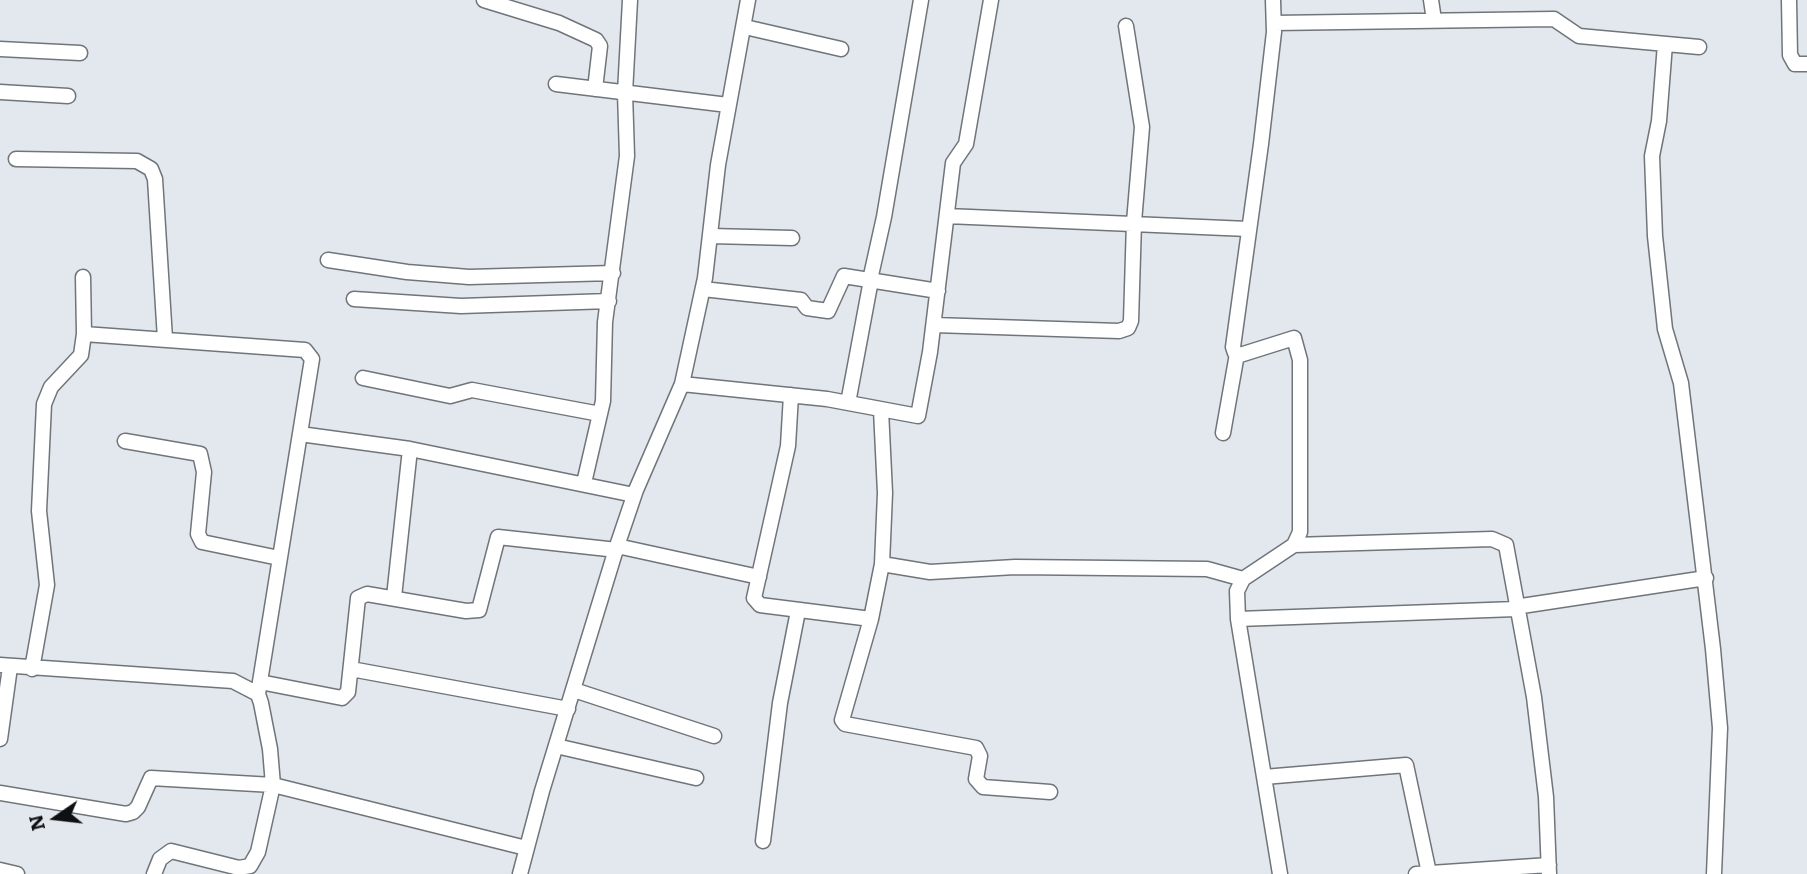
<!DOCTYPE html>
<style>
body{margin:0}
#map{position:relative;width:1807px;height:874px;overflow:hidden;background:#e2e8ee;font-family:Literata,serif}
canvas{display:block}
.north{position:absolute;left:21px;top:783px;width:70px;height:70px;-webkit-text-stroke:5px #e2e8ee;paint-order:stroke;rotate:256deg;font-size:19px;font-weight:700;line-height:28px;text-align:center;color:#0e1012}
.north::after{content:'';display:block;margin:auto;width:24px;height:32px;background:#0e1012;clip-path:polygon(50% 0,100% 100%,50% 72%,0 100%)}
</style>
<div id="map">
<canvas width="1807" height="874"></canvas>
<div class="north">N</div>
</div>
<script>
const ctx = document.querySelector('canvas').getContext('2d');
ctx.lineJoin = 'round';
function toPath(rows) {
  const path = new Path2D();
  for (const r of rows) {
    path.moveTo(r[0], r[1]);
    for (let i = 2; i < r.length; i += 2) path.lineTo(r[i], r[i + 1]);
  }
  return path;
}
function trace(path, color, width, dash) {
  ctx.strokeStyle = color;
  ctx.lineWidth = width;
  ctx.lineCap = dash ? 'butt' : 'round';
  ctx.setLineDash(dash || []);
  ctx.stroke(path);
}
const minor = toPath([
 [484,0,559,23,596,40,600,46,595,89],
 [1273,0,1274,32,1261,144,1233,347,1235,353,1240,355,1294,338,1300,360,1300,532,1294,545,1243,579,1237,591,1238,619,1280,874],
 [1431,0,1434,20],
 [1789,0,1790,55,1795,64,1807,64],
 [1274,23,1554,19,1579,36,1699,47],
 [745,27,841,49],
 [1665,44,1659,121,1652,156,1655,236,1665,329,1681,383,1713,649,1720,728,1714,874],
 [0,49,80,53],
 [556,84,728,105],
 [0,92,68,96],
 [16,159,137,161,151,169,155,179,165,339],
 [947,216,1248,229],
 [710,236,792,238],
 [328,260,407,272,469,277,613,273],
 [83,277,84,334],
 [870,280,884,217,921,0],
 [703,289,801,300,807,308,828,311,844,276,938,291],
 [354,299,461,306,609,301],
 [934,325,1119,331,1128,328,1131,321,1134,222,1142,127,1126,26],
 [363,378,450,396,472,390,600,414],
 [682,384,827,399,918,416,930,352,953,163,966,144,991,0],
 [791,395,788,446,754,598,760,605,871,619],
 [848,403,871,280],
 [881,410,885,493,882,564,871,619,842,720,845,724,976,748,980,756,976,779,983,787,1050,792],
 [1223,433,1237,354],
 [300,434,410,449,634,495],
 [125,441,200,454,204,472,198,534,202,542,279,558],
 [584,483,603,401,605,322,627,156,625,93,630,0],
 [1294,545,1492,539,1506,545,1534,697,1546,797,1549,874],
 [617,546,759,577],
 [882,564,930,572,1015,567,1207,569,1243,579],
 [394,597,410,449],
 [1515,607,1706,578],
 [1238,619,1516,609],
 [0,665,233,681,258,694,261,703,270,749,273,785,526,848],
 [32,669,47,585,39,511,44,404,51,387,81,355,84,334,305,350,312,359,258,694],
 [351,669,568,709],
 [260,682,342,698,348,692,358,598,367,594,466,611,479,610,498,537,617,550],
 [574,690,714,736],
 [0,739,10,667],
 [556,746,696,778],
 [1264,777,1406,765,1429,873],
 [0,793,126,814,133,812,138,807,151,778,273,785,258,852,250,866,239,868,171,851,160,859,154,874],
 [763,841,780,703,798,611],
 [0,870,17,874],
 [520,874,542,791,617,546,636,490,682,384,705,278,718,165,748,0],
 [1416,874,1549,865]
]);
trace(minor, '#70757a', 17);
trace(minor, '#fff', 14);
</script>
